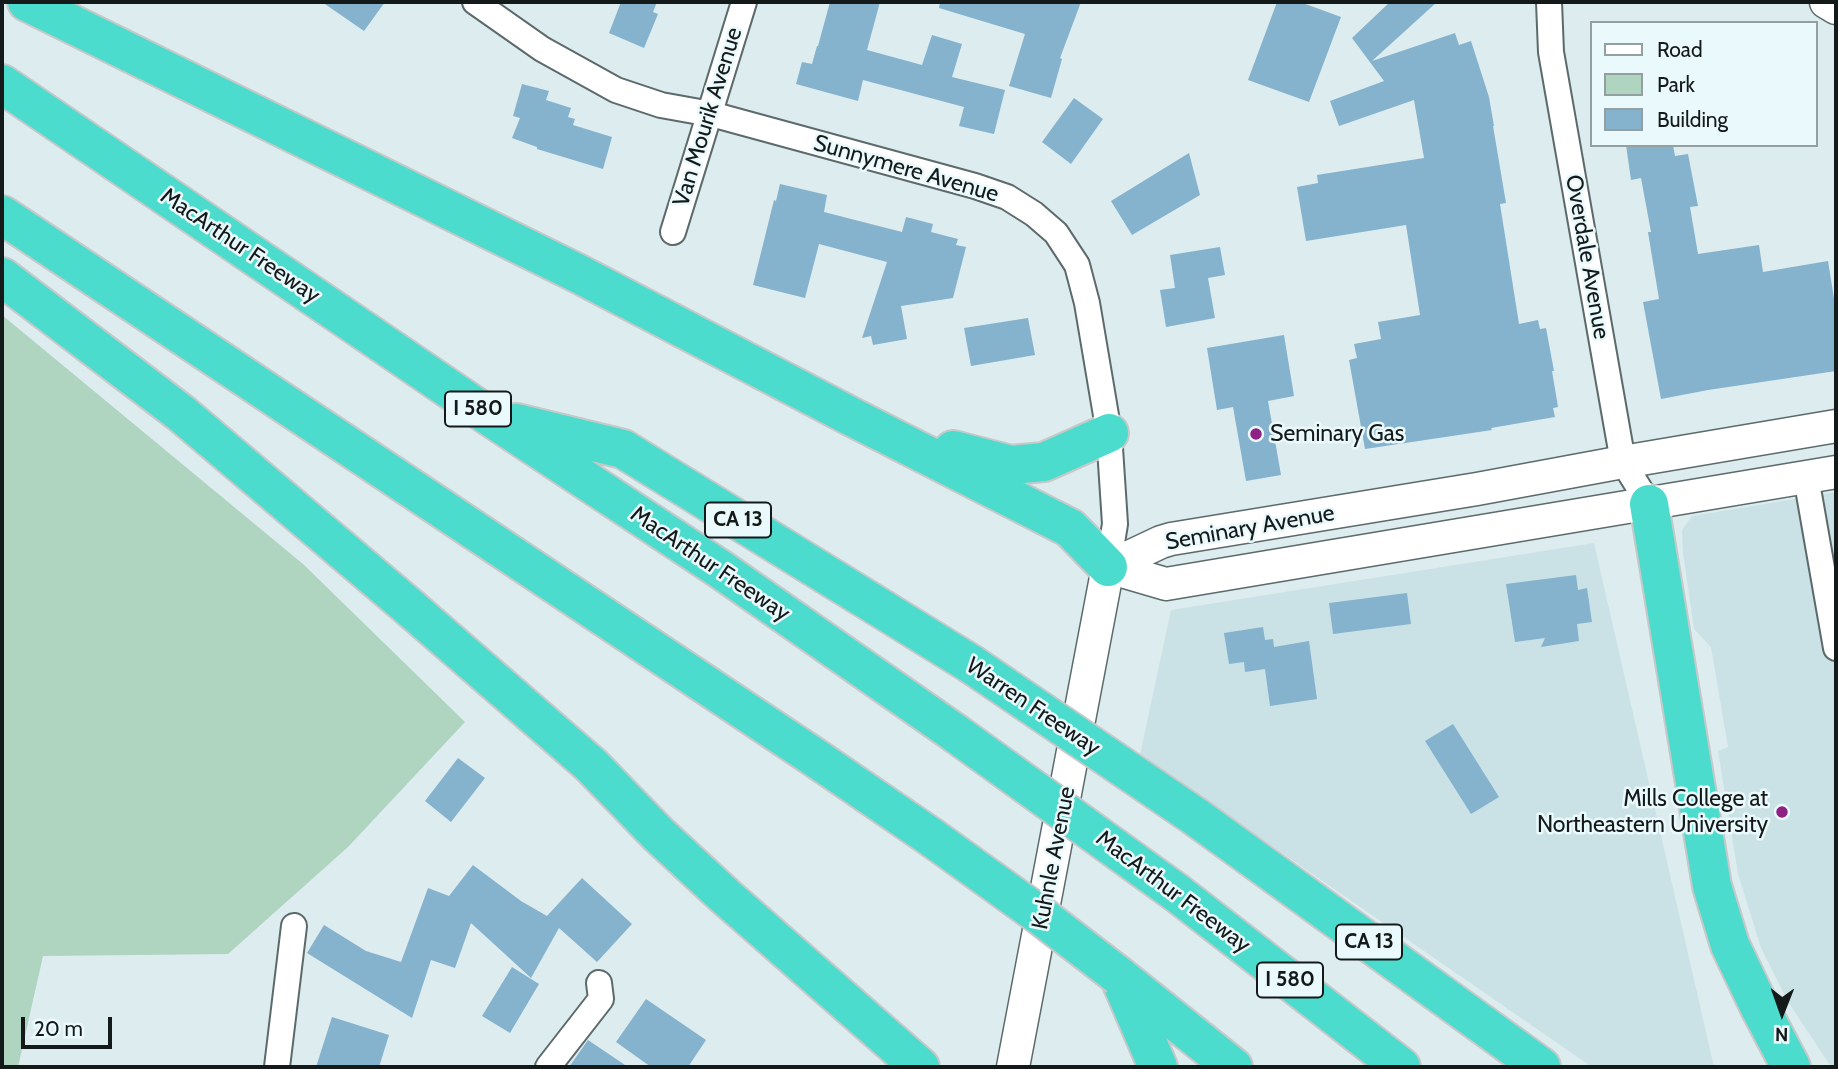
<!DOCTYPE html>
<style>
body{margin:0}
#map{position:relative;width:1838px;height:1069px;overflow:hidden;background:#ddecef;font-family:Cabin,sans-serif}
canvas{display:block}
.frame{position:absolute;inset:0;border:4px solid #14191a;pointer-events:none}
.legend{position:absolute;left:1590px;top:21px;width:228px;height:126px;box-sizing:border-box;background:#eaf9fc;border:2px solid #949fa2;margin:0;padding:9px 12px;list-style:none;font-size:21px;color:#14191a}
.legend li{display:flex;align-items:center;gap:14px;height:35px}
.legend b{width:35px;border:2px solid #949fa2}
.north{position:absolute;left:1747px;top:978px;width:70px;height:70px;-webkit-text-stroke:5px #eaf9fc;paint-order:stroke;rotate:181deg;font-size:19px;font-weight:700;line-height:28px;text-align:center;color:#14191a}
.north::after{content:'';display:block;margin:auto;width:24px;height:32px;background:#14191a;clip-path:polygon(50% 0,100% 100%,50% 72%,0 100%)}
.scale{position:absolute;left:21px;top:1017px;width:91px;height:32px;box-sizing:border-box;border:4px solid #14191a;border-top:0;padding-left:9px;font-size:21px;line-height:24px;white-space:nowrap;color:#14191a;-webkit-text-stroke:5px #eaf9fc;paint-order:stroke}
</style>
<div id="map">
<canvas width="1838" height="1069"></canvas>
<div class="frame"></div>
<ul class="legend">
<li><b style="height:9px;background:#fff"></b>Road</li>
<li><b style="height:19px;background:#afd4c0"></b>Park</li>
<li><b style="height:19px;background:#85b2cc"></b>Building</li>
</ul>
<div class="north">N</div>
<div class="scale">20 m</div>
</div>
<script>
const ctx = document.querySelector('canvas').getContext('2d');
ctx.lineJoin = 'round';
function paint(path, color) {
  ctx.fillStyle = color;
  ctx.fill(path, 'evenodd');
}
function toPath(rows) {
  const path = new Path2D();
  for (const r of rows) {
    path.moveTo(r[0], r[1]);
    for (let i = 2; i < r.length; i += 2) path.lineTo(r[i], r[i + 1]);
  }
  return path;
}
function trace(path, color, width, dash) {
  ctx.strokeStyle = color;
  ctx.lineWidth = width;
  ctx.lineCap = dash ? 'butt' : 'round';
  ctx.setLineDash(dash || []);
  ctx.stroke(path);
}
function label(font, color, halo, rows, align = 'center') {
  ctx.font = font + ' Cabin,sans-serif';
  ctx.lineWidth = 5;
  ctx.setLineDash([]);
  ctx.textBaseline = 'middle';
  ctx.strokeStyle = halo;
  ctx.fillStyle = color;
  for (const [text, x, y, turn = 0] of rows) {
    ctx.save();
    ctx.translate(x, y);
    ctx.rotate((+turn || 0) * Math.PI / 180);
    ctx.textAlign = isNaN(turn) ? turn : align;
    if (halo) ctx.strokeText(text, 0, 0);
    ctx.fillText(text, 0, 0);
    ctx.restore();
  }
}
paint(toPath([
 [1836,492,1836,1067,1831,1067,1787,1000,1761,948,1738,874,1718,751,1728,747,1711,647,1694,629,1683,553,1682,530,1692,516],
 [1594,543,1714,1067,1592,1067,1140,755,1171,610]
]), '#cae2e6');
paint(toPath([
 [2,315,303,564,465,722,348,847,228,954,43,956,18,1067,2,1067]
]), '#afd4c0');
paint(toPath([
 [322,2,385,2,364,31],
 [621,2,657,2,653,12,658,14,644,48,609,33],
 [830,2,880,2,867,50,922,65,932,35,962,44,952,77,1005,90,994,134,959,126,964,107,863,80,858,101,796,84,802,62,812,64,817,46,818,46],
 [940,2,1081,2,1060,58,1062,59,1051,98,1009,86,1025,34,939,8],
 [1277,2,1300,2,1341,17,1309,102,1248,80],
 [1390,2,1437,2,1372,61,1455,33,1459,45,1471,41,1489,97,1494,126,1493,126,1506,203,1500,204,1519,324,1538,320,1540,329,1546,328,1554,371,1552,371,1558,407,1553,408,1555,417,1491,428,1492,430,1365,449,1349,360,1357,358,1354,344,1381,339,1378,322,1420,315,1406,225,1306,241,1297,187,1318,183,1317,175,1424,158,1414,100,1339,126,1330,101,1384,81,1352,38],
 [522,84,549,91,546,100,571,108,568,117,575,119,573,125,612,137,603,169,537,149,537,147,512,138,520,118,513,116],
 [1074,98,1103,119,1071,164,1042,142],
 [1626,145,1673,145,1675,156,1688,154,1698,206,1690,207,1698,254,1759,245,1763,272,1828,261,1836,311,1836,371,1708,390,1661,399,1643,302,1659,299,1648,232,1651,232,1641,178,1631,180],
 [1189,153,1200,195,1132,235,1111,201],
 [780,184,827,195,824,212,902,232,906,217,933,224,931,232,958,239,956,245,966,247,953,298,901,306,907,339,873,345,871,336,862,338,887,262,819,244,805,298,753,285,774,200,776,201],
 [1220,247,1225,275,1208,278,1215,318,1166,327,1160,290,1175,288,1170,255],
 [1028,318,1035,355,971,366,964,328],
 [1284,335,1294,396,1268,401,1281,475,1246,481,1233,407,1217,410,1207,348],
 [1576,575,1578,590,1587,588,1592,622,1577,624,1579,641,1541,647,1545,638,1515,642,1506,584],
 [1407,593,1411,624,1333,634,1329,603],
 [1263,627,1265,640,1273,639,1274,647,1309,641,1317,699,1270,706,1265,669,1245,672,1244,662,1229,664,1224,633],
 [1453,724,1499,797,1471,814,1425,741],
 [458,758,485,778,451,822,425,801],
 [473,865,521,901,547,916,582,878,632,924,597,962,559,928,531,978,471,923,455,968,431,960,412,1018,307,953,324,925,366,951,401,962,428,888,449,896],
 [512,967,539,984,510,1033,482,1016],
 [646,999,706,1040,688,1067,651,1067,616,1042],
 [332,1017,389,1035,379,1067,316,1067],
 [588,1040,628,1067,569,1067]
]), '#85b2cc');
const minor = toPath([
 [475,2,542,49,616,90,661,105,711,114,975,186,1007,197,1034,214,1056,233,1077,265,1087,303,1109,433,1115,524,1108,567],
 [1549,2,1551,52,1623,462,1649,504],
 [673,232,744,2],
 [1806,477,1836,648],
 [277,1067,294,926],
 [548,1067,601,999,599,983]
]);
const tertiary = toPath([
 [1826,2,1836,8],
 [1108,567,1161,542,1171,539,1477,489,1623,462,1836,426],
 [1108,567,1166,584,1836,472],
 [1013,1067,1108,567]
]);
const motorway = toPath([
 [27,2,579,274,854,418,1070,528,1108,567],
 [2,84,489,416,720,569,955,733],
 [2,215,814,757,931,837],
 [2,277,182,414,408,606,591,765,658,834,725,896,920,1067],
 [516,423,623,449,971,664],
 [953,450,1011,465,1044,462,1109,433],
 [1649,504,1712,886,1730,945,1760,1008,1791,1067],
 [1196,817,1541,1067],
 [1177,893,1401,1067],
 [1119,976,1233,1067],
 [1121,981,1158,1067]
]);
trace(minor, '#5d6a6c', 28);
trace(tertiary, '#5d6a6c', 35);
trace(motorway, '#c7c8c8', 42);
trace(minor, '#fff', 24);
trace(tertiary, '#fff', 32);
trace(motorway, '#4cdccd', 38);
const motorwayBridge = toPath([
 [971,664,1196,817],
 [955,733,1177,893],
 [931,837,1041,916,1119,976]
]);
trace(motorwayBridge, '#c7c8c8', 42, []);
trace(motorwayBridge, '#4cdccd', 38);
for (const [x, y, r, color] of [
 [1256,434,7,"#8e2184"],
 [1782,812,7,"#8e2184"]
]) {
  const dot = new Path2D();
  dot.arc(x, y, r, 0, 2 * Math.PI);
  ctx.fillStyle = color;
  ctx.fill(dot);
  trace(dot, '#eaf9fc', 2.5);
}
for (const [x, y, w] of [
 [478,409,66],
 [738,520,66],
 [1369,942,66],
 [1290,980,66]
]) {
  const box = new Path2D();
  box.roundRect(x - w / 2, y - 17.5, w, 35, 5);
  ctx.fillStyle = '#eaf9fc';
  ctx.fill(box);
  trace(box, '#14191a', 2);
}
label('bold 21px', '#14191a', null, [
 ["I 580",478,409],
 ["CA 13",738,520],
 ["CA 13",1369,942],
 ["I 580",1290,980]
]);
label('23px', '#14191a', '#eaf9fc', [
 ["Van Mourik Avenue",708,117,-73],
 ["Sunnymere Avenue",906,169,16],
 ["MacArthur Freeway",240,246,34],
 ["Overdale Avenue",1587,257,80],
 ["Seminary Avenue",1250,528,-10],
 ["MacArthur Freeway",710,564,34],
 ["Warren Freeway",1033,707,34],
 ["Kuhnle Avenue",1054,858,-79],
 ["MacArthur Freeway",1173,892,37]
]);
label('23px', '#14191a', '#eaf9fc', [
 ["Seminary Gas",1270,434],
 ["Mills College at",1768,799,"right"],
 ["Northeastern University",1768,825,"right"]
], 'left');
</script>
